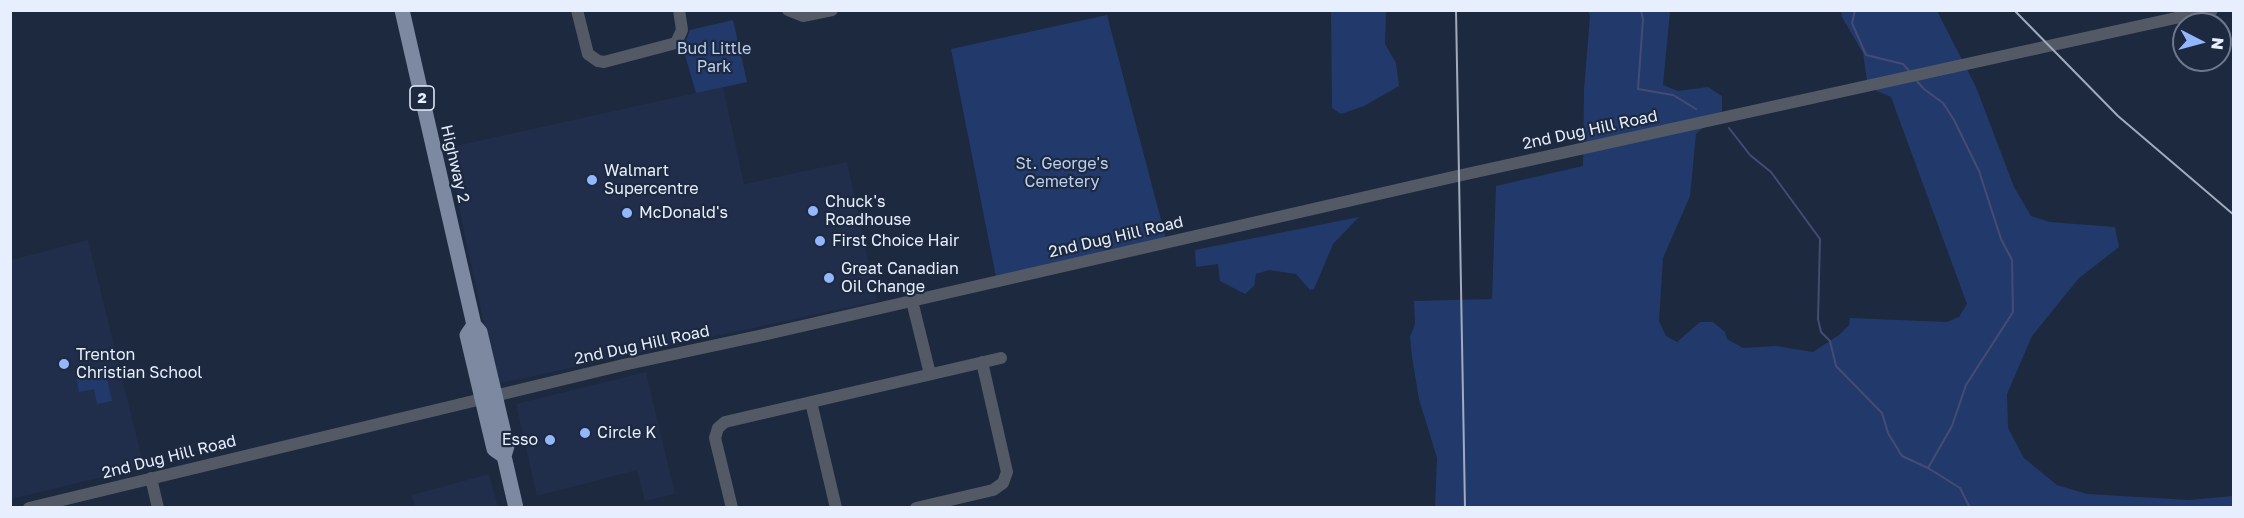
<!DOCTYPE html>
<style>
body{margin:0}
#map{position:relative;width:2244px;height:518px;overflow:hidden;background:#1d293f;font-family:"Golos Text",sans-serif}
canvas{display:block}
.frame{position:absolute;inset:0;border:12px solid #e7efff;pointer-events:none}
.north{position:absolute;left:2172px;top:12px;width:60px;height:60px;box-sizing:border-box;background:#1d293f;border:2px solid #6e788c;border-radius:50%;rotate:96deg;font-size:16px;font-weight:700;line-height:24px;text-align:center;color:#e7efff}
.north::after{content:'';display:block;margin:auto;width:21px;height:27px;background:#93b7fd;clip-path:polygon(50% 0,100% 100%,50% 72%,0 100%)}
</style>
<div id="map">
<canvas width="2244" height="518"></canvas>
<div class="frame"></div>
<div class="north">N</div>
</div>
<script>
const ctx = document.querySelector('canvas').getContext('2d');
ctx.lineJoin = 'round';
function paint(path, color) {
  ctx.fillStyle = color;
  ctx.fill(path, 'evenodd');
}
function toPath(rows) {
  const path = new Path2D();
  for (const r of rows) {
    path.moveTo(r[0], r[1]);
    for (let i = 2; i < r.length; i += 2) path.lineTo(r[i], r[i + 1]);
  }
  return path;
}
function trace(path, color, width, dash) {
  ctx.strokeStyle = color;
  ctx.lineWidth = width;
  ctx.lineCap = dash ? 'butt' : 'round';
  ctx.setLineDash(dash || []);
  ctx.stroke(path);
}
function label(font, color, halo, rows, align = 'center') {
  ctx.font = font + ' "Golos Text",sans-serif';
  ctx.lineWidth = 4.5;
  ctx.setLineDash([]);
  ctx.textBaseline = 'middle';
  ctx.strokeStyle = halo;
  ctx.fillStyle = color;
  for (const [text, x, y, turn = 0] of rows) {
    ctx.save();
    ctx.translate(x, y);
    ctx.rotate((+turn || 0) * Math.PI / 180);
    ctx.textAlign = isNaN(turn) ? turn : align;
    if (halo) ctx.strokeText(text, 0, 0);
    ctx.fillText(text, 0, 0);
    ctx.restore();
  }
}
paint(toPath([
 [723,87,744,184,847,162,877,301,497,384,446,148],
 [88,240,144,467,11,499,11,260],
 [646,372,675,494,645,501,637,470,537,496,516,404],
 [489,474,498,507,415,507,412,495]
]), '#202e4b');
paint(toPath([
 [1588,10,1670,11,1663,85,1678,91,1708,87,1722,96,1722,111,1696,134,1690,196,1663,258,1659,321,1666,336,1677,342,1700,322,1713,322,1725,332,1727,339,1743,348,1776,346,1813,352,1839,335,1849,325,1850,318,1947,322,1959,317,1967,304,1891,97,1868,87,1863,53,1842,17,1841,11,1937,11,1976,87,2014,187,2031,216,2050,222,2115,227,2119,247,2079,278,2032,336,2007,394,2008,428,2024,458,2057,485,2087,494,2189,500,2233,496,2233,507,1435,507,1437,458,1419,399,1412,357,1410,337,1415,324,1414,301,1492,299,1496,186,1583,166,1584,90,1590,17],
 [1331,11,1386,11,1385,44,1396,63,1399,86,1364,106,1341,114,1332,108],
 [1107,15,1166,239,996,277,951,49],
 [733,20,747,82,696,93,683,48,690,30],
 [1359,217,1333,244,1314,289,1310,290,1296,274,1269,270,1256,274,1254,286,1245,294,1220,281,1218,264,1196,267,1195,250],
 [105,370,112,401,97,404,94,389,79,392,76,376]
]), '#223a6b');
trace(toPath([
 [1641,10,1643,19,1638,89,1673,95,1696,109],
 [1855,10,1852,23,1866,55,1903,64,1910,72],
 [1915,79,1924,89,1943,103,1954,120,1979,171,2001,239,2012,260,2013,312,1966,385,1952,426,1928,468],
 [1729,128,1750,155,1771,172,1820,239,1818,319,1821,332,1830,341,1836,366,1882,413,1888,433,1902,456,1928,468,1960,488,1970,508]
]), '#454b74', 2);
trace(toPath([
 [577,10,588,54,598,61,604,62,676,43,682,30,679,10],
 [788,10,803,16,832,10],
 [912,301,930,374],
 [811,402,836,508],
 [151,478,158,508],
 [29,508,623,365,763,335,1453,177,2212,10],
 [732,508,715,438,718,428,725,422,1001,358],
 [916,508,993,490,1003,483,1007,472,982,362]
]), '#535a65', 12);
trace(toPath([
 [402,10,474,325,480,332,507,446,504,456,516,508],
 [474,325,467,335,494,449,504,456]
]), '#7c89a1', 15);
trace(toPath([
 [1456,10,1465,508],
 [2014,10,2118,116,2234,215]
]), '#a1abbd', 2);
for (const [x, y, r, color] of [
 [592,180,6,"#93b7fd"],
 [813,211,6,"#93b7fd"],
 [627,213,6,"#93b7fd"],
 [820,241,6,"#93b7fd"],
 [829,278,6,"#93b7fd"],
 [64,364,6,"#93b7fd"],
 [585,433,6,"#93b7fd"],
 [550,440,6,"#93b7fd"]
]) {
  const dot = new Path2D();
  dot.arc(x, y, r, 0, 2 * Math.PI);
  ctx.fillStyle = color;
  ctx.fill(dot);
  trace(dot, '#1d293f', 2);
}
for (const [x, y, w] of [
 [422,98,24]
]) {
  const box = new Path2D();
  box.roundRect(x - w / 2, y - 12, w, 24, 4.5);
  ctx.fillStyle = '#1d293f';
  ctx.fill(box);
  trace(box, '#e7efff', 1.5);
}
label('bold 15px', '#e7efff', null, [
 ["2",422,98]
]);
label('16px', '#bdd0f2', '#1d293f', [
 ["Bud Little",714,49],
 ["Park",714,67],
 ["St. George's",1062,164],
 ["Cemetery",1062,182]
]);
label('16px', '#e7efff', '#1d293f', [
 ["2nd Dug Hill Road",1590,130,-12],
 ["Highway 2",455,164,77],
 ["2nd Dug Hill Road",1116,237,-13],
 ["2nd Dug Hill Road",642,345,-12],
 ["2nd Dug Hill Road",169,457,-14]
]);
label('16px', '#e7efff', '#1d293f', [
 ["Walmart",604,171],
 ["Supercentre",604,189],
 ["Chuck's",825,202],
 ["Roadhouse",825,220],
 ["McDonald's",639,213],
 ["First Choice Hair",832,241],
 ["Great Canadian",841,269],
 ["Oil Change",841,287],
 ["Trenton",76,355],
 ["Christian School",76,373],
 ["Circle K",597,433],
 ["Esso",538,440,"right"]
], 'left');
</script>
